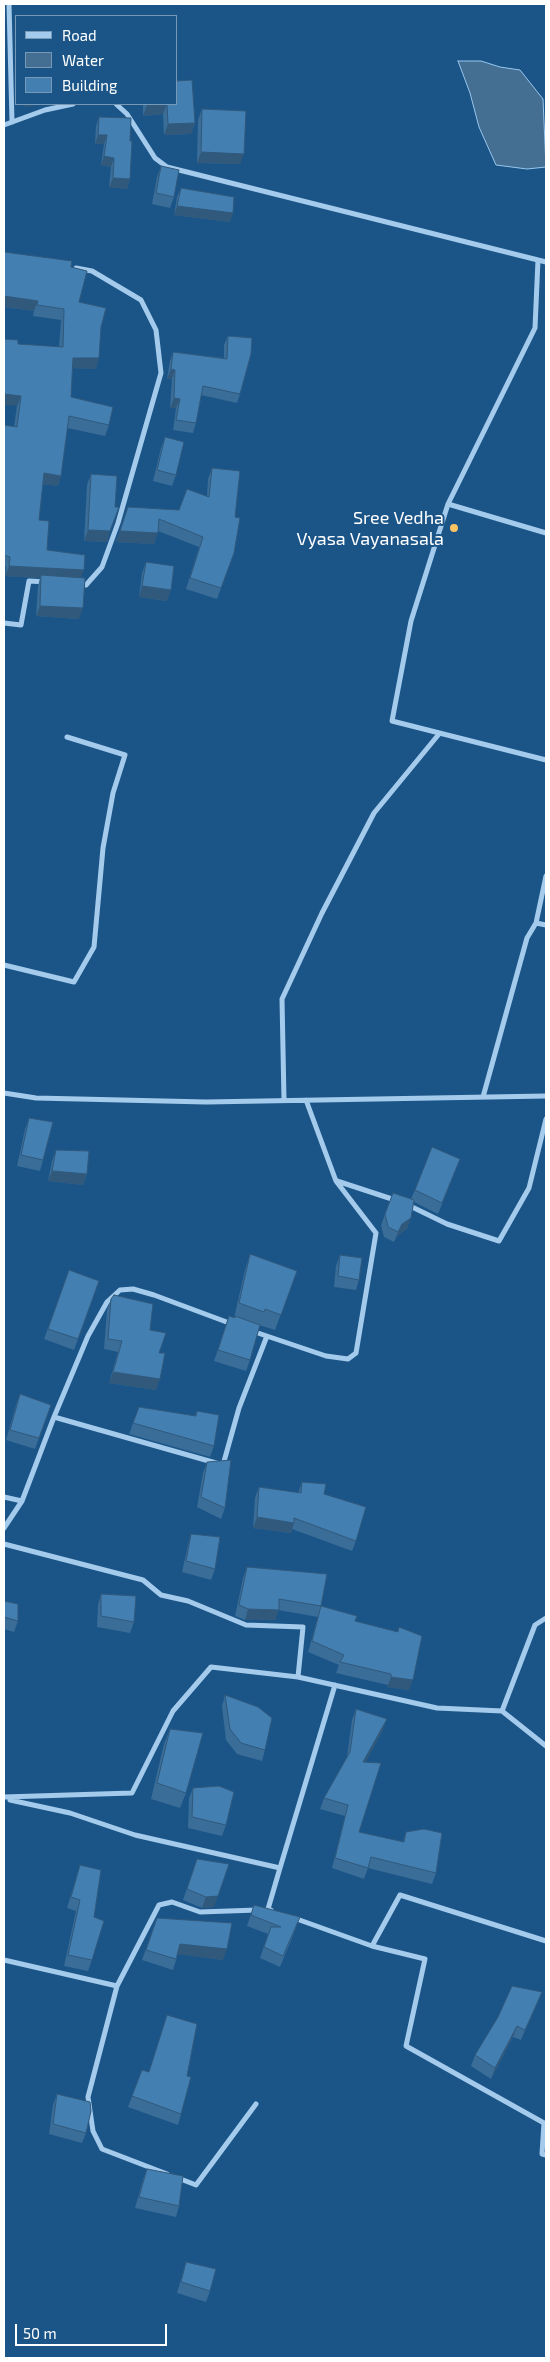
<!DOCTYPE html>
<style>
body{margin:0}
#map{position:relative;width:550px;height:2362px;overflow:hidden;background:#1b5588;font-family:"Exo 2",sans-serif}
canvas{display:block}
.frame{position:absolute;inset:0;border:5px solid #fff;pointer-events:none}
.legend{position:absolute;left:15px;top:15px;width:162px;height:90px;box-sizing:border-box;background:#1b5588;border:1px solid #7699b8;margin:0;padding:6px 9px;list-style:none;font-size:15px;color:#fff}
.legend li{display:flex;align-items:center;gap:10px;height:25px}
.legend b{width:25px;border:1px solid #7699b8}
.scale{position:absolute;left:15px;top:2324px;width:152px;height:22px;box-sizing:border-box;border:2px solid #fff;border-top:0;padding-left:6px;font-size:15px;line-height:18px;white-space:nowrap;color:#fff;-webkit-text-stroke:4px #1b5588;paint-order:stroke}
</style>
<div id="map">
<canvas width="550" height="2362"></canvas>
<div class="frame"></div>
<ul class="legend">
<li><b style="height:6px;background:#a5cbec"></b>Road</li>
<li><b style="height:14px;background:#456e93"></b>Water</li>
<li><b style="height:14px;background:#447fb1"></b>Building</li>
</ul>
<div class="scale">50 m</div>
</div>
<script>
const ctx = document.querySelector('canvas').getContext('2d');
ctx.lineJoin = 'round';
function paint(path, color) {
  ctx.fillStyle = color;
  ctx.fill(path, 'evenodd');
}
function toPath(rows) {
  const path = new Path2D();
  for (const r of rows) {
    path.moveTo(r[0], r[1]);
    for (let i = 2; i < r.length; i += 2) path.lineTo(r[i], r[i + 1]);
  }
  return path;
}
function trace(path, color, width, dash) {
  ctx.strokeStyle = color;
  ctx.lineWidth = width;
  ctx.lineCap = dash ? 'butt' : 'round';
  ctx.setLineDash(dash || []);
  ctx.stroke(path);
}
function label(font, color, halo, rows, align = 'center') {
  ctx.font = font + ' "Exo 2",sans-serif';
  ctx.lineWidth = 4;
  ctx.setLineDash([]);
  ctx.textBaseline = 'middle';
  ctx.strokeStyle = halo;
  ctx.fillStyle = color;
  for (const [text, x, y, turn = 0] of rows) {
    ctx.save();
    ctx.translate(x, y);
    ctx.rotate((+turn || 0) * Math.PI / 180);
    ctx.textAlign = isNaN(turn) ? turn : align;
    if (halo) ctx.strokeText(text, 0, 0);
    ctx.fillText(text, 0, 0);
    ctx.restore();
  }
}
const water = toPath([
 [458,61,481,61,500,67,520,70,543,99,546,167,527,169,496,165,479,127,470,93,458,61]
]);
paint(water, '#456e93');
trace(water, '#98c7ee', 1);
trace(toPath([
 [9,4,12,122],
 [116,104,127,114,155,158,167,167,546,262],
 [4,125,45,110,73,104],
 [538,260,535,328,448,504,411,621,392,721,546,760],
 [76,268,92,271,141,300,156,330,161,373,118,523,102,567,86,585,79,584],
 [448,504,546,533],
 [4,623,21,625,29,581,46,582],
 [536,923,546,925],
 [4,965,74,982,94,947,103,848,113,793,125,755,67,737],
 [4,1093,36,1098,206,1102,546,1096],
 [483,1097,527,938,536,923,546,876],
 [284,1100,282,999,322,913,374,813,439,734],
 [337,1181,398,1201],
 [408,1205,447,1224,499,1241,529,1188,546,1119],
 [252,1331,326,1356,348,1359,356,1353,376,1233,336,1181,306,1100],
 [54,1417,223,1465,239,1408,267,1336],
 [4,1497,22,1501],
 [4,1528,22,1501,54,1417,88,1336,107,1302,120,1290,133,1289,154,1295,232,1324],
 [4,1544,143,1580,161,1595,188,1601,246,1625,303,1627,298,1677],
 [502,1711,546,1746],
 [4,1797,132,1793,173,1711,211,1667,298,1677,437,1708,502,1711,535,1625,546,1618],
 [10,1800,70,1813,135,1835,280,1868,335,1685],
 [271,1910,268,1909,280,1868],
 [294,1918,372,1946,400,1895,546,1941],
 [372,1946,425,1959,406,2046,544,2123,542,2154,546,2155],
 [4,1960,117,1986,159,1905,172,1902,200,1912,257,1910],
 [117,1986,88,2097,93,2131,102,2149,167,2174],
 [178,2178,196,2185,256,2104]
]), '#a5cbec', 5);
paint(toPath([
 [143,104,176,104,195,123,191,134,164,135,163,114,143,116],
 [202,109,240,164,197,163,198,120],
 [99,117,130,141,130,179,127,189,109,187,111,167,101,165,104,144,95,144,96,126],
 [161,166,174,197,170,208,152,204,157,177],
 [181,188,230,222,174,215,177,197],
 [71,267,79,302,101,327,96,369,72,368,71,397,109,425,105,436,67,428,61,476,58,486,43,484,39,520,47,550,81,578,79,619,36,616,38,586,40,578,5,576,6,567,4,566,4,425,14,427,17,406,18,344,59,347,61,320,33,316,34,311,4,307],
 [228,336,240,394,237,403,201,395,196,423,193,433,173,430,176,408,170,408,172,379,167,379,170,361,173,352,224,358,224,345],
 [165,437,176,475,172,486,153,481,161,448],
 [212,468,235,517,234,553,217,599,186,589,199,547,158,531,154,544,116,542,128,507,179,510,207,496,208,479],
 [91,474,110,531,107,542,84,541,87,485],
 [146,562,167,601,139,597,142,573],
 [29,1118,43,1160,40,1171,17,1166,25,1129],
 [56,1150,87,1174,83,1185,48,1181,52,1161],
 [460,1159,438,1214,414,1202,407,1229,398,1235,394,1242,384,1237,381,1225,393,1193,411,1199,415,1190],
 [250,1254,297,1271,275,1330,259,1325,250,1360,246,1371,214,1361,229,1316,234,1318,245,1270],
 [340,1255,359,1280,356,1290,334,1287,336,1266],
 [69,1270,99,1281,74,1350,44,1339],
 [111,1299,150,1330,159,1353,156,1390,109,1383,118,1352,104,1349,107,1310],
 [20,1394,51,1405,35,1449,6,1440,16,1405],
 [139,1407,195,1416,197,1411,214,1446,210,1457,129,1434],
 [207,1462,225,1508,221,1519,197,1507,203,1473],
 [302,1482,324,1494,356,1541,352,1551,292,1529,291,1533,253,1528,255,1498,259,1487,298,1493],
 [191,1534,215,1569,211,1580,182,1572,188,1545],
 [247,1567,321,1606,355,1621,397,1632,399,1627,409,1690,387,1687,388,1685,336,1673,339,1665,308,1652,318,1617,278,1610,275,1620,245,1620,235,1616,243,1578],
 [101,1594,134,1622,130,1633,97,1627,98,1605],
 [4,1601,18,1621,14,1632,4,1629],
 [225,1695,265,1750,262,1761,237,1754,226,1740,222,1706],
 [356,1709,383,1730,365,1762,359,1832,403,1842,406,1832,436,1873,432,1884,368,1868,364,1879,332,1868,345,1816,320,1809,324,1798,347,1757,352,1720],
 [170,1729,186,1793,180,1808,151,1799,164,1744],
 [193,1788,226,1825,222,1836,188,1828,189,1798],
 [197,1859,214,1907,202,1908,183,1900],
 [80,1865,94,1917,92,1960,88,1971,64,1966,76,1911,67,1908],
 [254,1905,296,1928,280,1967,260,1958,268,1934,247,1926],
 [157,1918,223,1960,178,1954,173,1970,142,1960],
 [538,2002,521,2040,513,2037,491,2079,471,2066,475,2055],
 [167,2015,187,2076,181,2114,178,2125,128,2107,142,2070,149,2072],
 [57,2094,86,2133,82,2143,49,2134,53,2105],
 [147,2169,179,2206,176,2217,135,2208,143,2180],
 [186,2262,210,2291,206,2302,177,2293]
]), '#3a6d98');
paint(toPath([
 [25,104,41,104,24,107],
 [167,104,163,114,143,116,147,105],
 [195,123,191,134,164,135,168,124],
 [98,135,107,135,104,144,95,144],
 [201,152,244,154,240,164,197,163],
 [104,156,114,158,111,167,101,165],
 [113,178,130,179,127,189,109,187],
 [177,206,233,213,230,222,174,215],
 [4,296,38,301,34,311,4,307],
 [73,358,99,358,96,369,69,368],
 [171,369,175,370,172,379,167,379],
 [4,394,21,396,17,406,4,405],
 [174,398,180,399,176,408,170,408],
 [44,473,61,476,58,486,41,484],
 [88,530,110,531,107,542,84,541],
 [120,531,158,533,154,544,116,542],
 [9,566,84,570,80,580,41,575,40,578,5,576],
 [142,586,171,590,167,601,139,597],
 [40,606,83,608,79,619,36,616],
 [52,1171,87,1174,83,1185,48,1181],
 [411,1218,407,1229,398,1235,394,1242,398,1232,402,1224],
 [113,1372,160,1379,156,1390,109,1383],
 [257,1517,294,1523,291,1533,253,1528],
 [248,1609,279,1610,275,1620,245,1620],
 [391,1677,413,1680,409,1690,387,1687],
 [387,1719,383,1730,360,1773,363,1762],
 [218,1896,214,1907,202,1908,206,1897],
 [180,1944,227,1949,223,1960,176,1954],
 [542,1992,538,2002,521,2040,525,2030],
 [517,2026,513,2037,491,2079,495,2068]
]), '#30597c');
const building = toPath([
 [192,80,195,123,168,124,167,104,176,104,176,81,192,80],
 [147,104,166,104,147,105,147,104],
 [202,109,246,111,244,154,201,152,202,109],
 [99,117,131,118,130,141,132,141,130,179,113,178,114,158,104,156,107,135,98,135,99,117],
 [161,166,179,170,174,197,156,193,161,166],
 [181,188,234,197,233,213,177,206,181,188],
 [4,252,72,261,71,267,87,271,79,302,106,308,101,327,99,358,73,358,71,397,113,407,109,425,69,416,61,476,44,473,39,520,49,521,47,550,85,555,84,570,9,566,10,557,4,555,4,425,17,427,21,396,4,394,4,339,18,340,18,344,63,347,64,309,37,305,38,301,4,296,4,252],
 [228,336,252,338,251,354,240,394,203,386,196,423,176,420,180,399,174,398,175,370,171,369,173,352,227,359,228,336],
 [165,437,184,442,176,475,157,470,165,437],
 [212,468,240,471,235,517,240,518,234,553,221,588,190,578,203,537,159,519,158,533,120,531,128,507,179,510,187,489,209,497,212,468],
 [91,474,117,476,115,507,119,507,110,531,88,530,91,474],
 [146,562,174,566,171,590,142,586,146,562],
 [41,575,85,578,83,608,40,606,41,575],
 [29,1118,53,1122,43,1160,21,1155,29,1118],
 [432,1147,460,1159,442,1203,415,1190,432,1147],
 [56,1150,89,1151,87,1174,52,1171,56,1150],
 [393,1193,414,1200,411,1218,402,1224,398,1232,388,1227,385,1214,393,1193],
 [250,1254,297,1271,281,1315,265,1309,264,1312,239,1303,250,1254],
 [340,1255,362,1258,359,1280,338,1276,340,1255],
 [69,1270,99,1281,78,1339,48,1329,69,1270],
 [114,1295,153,1304,150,1330,166,1333,159,1353,165,1353,160,1379,113,1372,122,1341,108,1339,111,1299,114,1295],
 [229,1316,235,1318,235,1316,260,1325,250,1360,218,1350,229,1316],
 [20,1394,51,1405,39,1438,10,1430,20,1394],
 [139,1407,196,1416,197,1411,219,1415,214,1446,133,1423,139,1407],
 [231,1460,225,1508,201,1497,207,1462,231,1460],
 [302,1482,326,1484,324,1494,366,1507,356,1541,294,1518,294,1523,257,1517,259,1487,301,1493,302,1482],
 [191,1534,220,1537,215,1569,186,1561,191,1534],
 [247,1567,327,1574,321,1606,279,1599,279,1610,248,1609,239,1605,247,1567],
 [101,1594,136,1596,134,1622,101,1616,101,1594],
 [4,1601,18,1604,18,1621,4,1617,4,1601],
 [321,1606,357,1616,355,1621,398,1632,399,1627,422,1636,413,1680,391,1677,391,1674,340,1662,344,1655,312,1641,321,1606],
 [225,1695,258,1707,272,1718,265,1750,241,1743,230,1729,225,1695],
 [356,1709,387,1719,363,1762,381,1763,359,1832,404,1842,406,1832,424,1829,442,1833,436,1873,371,1857,368,1868,335,1858,348,1805,324,1798,350,1752,356,1709],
 [170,1729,203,1733,186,1793,157,1783,170,1729],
 [219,1786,234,1792,226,1825,192,1817,193,1788,219,1786],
 [197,1859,229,1864,218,1896,206,1897,187,1889,197,1859],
 [80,1865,101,1870,94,1917,104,1921,92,1960,68,1955,80,1900,71,1897,80,1865],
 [254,1905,300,1917,283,1956,264,1947,271,1927,281,1927,251,1915,254,1905],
 [157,1918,232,1923,227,1949,180,1944,176,1959,146,1950,157,1918],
 [512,1986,542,1992,525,2030,517,2026,495,2068,475,2055,498,2017,512,1986],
 [167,2015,197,2024,187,2076,191,2077,181,2114,132,2096,142,2070,149,2072,167,2015],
 [57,2094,90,2102,91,2111,86,2133,53,2124,57,2094],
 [147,2169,183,2176,179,2206,139,2197,147,2169],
 [186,2262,216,2269,210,2291,181,2282,186,2262]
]);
paint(building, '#447fb1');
trace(building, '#30597c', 1);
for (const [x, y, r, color] of [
 [454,528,5,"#fdc262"]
]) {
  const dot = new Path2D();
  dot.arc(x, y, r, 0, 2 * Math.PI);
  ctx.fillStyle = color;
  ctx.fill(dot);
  trace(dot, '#1b5588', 2);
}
label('18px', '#fff', '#1b5588', [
 ["Sree Vedha",444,518],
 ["Vyasa Vayanasala",444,539]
], 'right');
</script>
